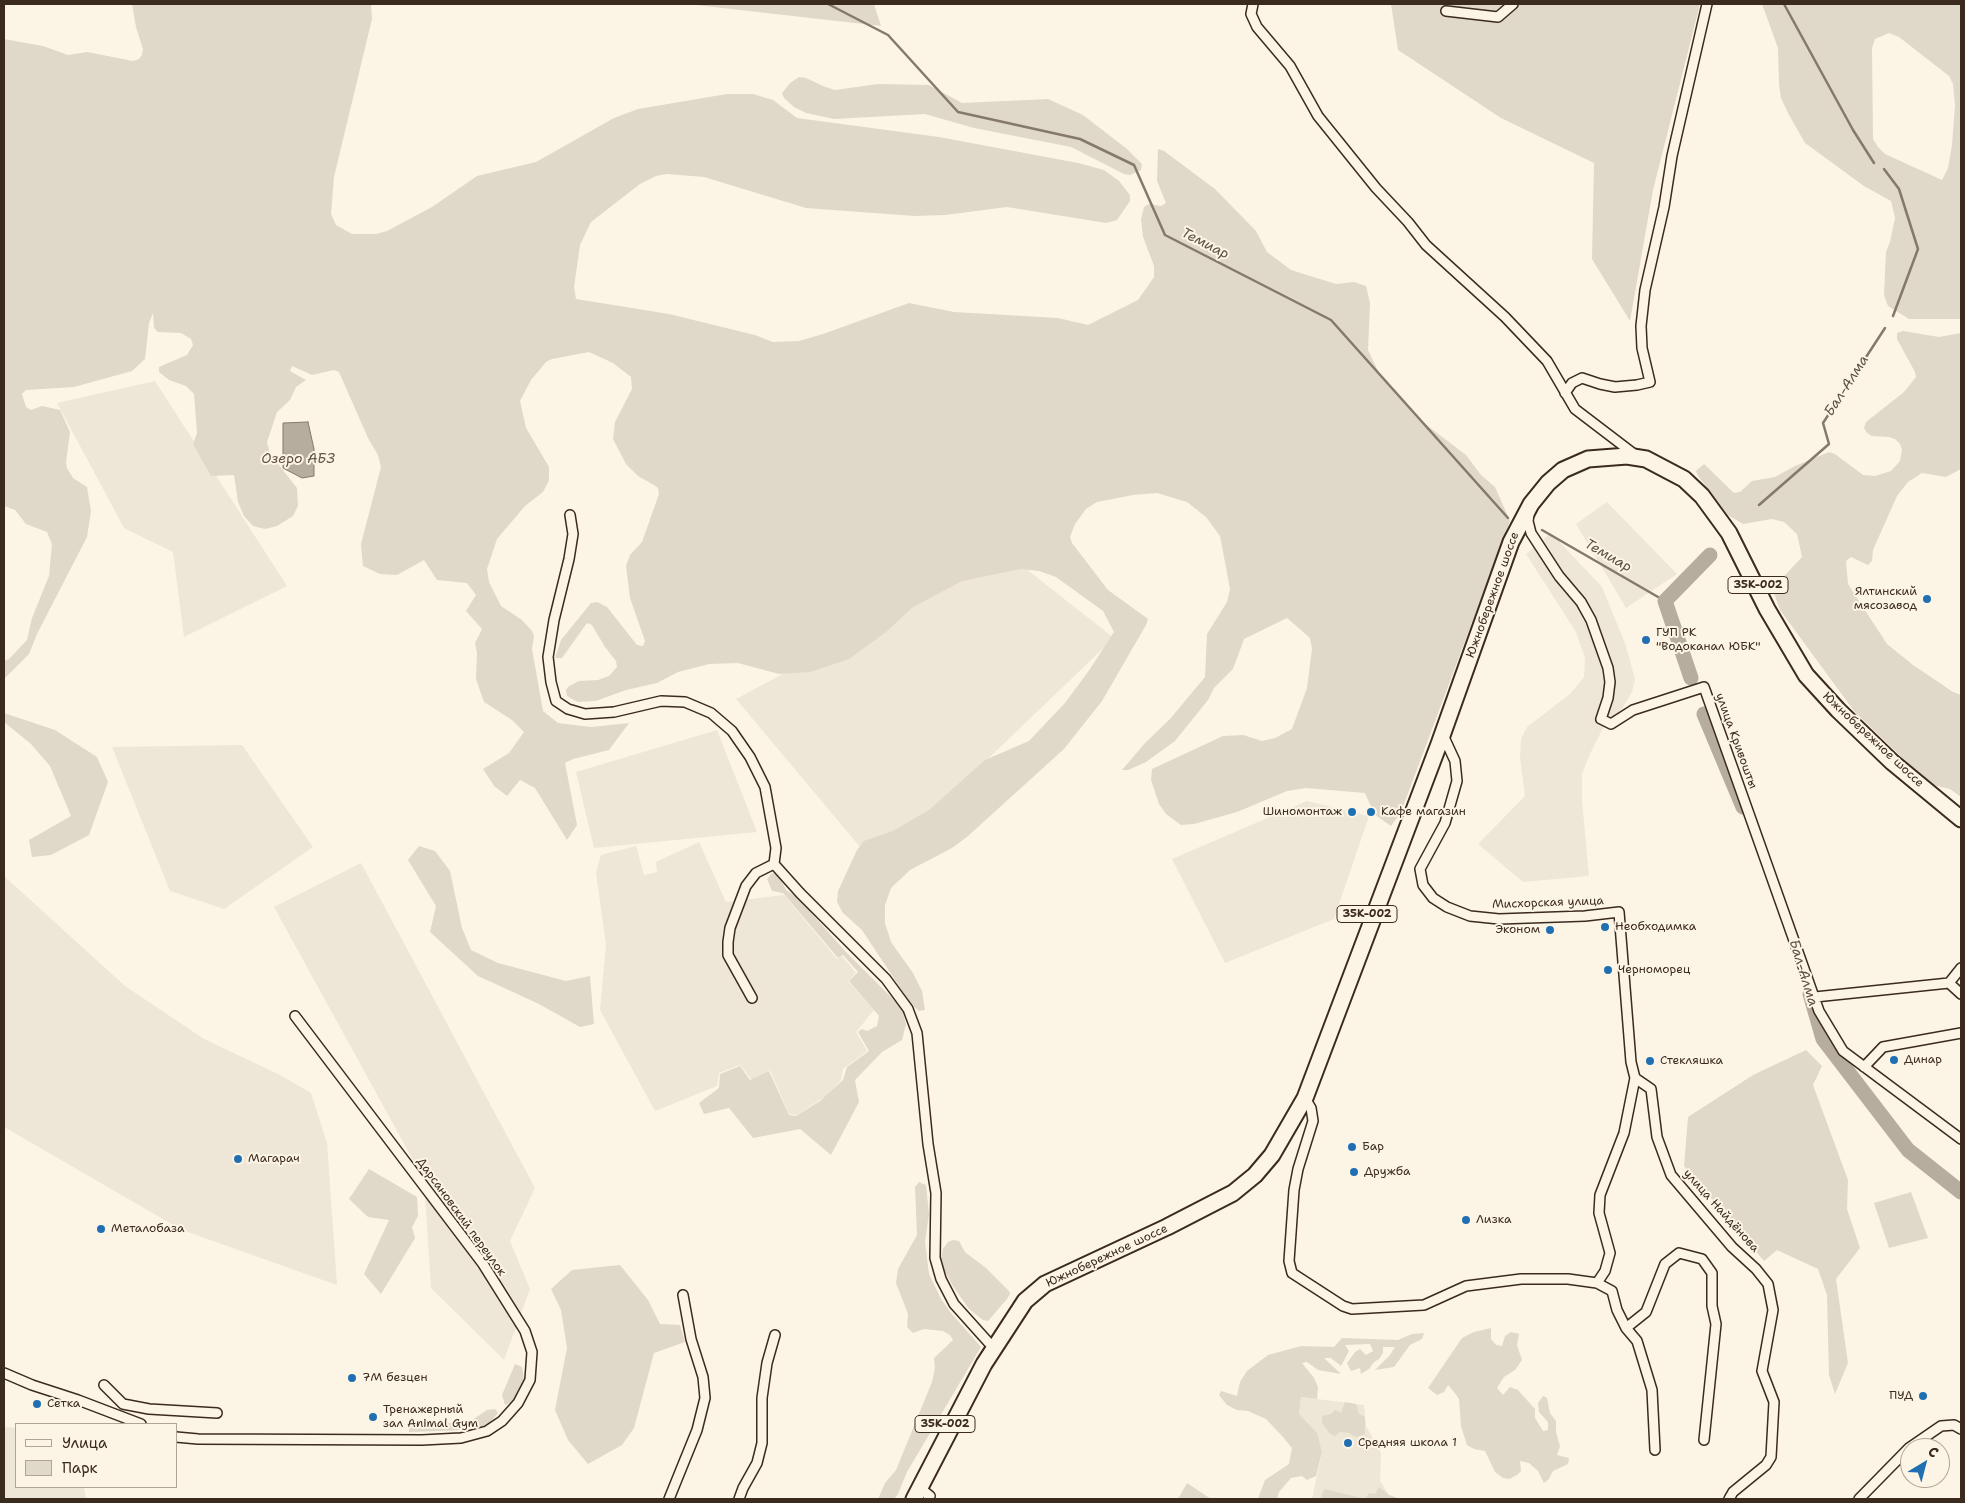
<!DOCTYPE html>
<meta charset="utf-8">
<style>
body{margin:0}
#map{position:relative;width:1965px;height:1503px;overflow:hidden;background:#fcf5e5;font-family:"Shantell Sans",sans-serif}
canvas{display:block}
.frame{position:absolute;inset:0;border:5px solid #3b2a1e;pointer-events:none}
.legend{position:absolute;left:15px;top:1423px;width:162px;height:65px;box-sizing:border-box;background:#fcf5e5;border:1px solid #afa495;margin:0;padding:6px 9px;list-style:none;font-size:15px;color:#3b2a1e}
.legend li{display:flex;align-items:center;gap:10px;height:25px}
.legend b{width:25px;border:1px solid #afa495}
.north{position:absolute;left:1900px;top:1438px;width:50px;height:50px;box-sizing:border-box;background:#fcf5e5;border:1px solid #afa495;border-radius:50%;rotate:37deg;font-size:14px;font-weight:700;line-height:20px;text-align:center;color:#3b2a1e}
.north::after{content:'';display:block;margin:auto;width:18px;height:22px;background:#1f6fb2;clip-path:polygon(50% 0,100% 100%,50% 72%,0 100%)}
</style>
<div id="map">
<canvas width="1965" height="1503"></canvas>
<div class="frame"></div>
<ul class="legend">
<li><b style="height:6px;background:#fcf5e5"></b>Улица</li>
<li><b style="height:14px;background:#e0d8c8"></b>Парк</li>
</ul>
<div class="north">С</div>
</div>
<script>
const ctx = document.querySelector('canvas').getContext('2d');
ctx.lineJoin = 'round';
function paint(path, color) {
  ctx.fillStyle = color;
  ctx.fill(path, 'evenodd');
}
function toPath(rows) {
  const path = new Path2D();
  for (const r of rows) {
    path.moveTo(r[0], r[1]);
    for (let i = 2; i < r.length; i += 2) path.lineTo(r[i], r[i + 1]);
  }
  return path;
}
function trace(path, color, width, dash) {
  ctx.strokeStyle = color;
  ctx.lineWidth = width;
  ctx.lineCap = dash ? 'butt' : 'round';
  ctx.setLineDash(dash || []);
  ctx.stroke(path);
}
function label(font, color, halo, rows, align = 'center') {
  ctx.font = font + ' "Shantell Sans",sans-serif';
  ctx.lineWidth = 4;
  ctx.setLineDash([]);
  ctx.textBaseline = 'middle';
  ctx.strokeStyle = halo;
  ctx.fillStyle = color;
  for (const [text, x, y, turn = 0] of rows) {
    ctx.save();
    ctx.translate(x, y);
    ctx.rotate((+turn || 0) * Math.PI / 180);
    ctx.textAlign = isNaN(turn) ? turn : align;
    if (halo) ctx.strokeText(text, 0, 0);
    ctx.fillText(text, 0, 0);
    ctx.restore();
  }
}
paint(toPath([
 [155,381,287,586,184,637,173,552,124,528,57,403],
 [1607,502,1677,574,1626,608,1576,524],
 [1551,533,1602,587,1625,643,1635,679,1632,692,1622,709,1605,724,1589,756,1582,774,1582,801,1589,876,1523,882,1478,844,1525,796,1520,758,1521,739,1527,727,1570,694,1584,677,1585,658,1576,632,1526,554],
 [1007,554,1114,638,876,866,736,699],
 [717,730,757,832,594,848,576,772],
 [242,745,313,847,224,909,170,891,112,747],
 [1307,801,1369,816,1334,919,1225,963,1172,859],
 [699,842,726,902,784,895,837,959,842,956,856,973,848,981,874,1010,856,1032,867,1051,843,1069,841,1080,829,1094,797,1115,789,1114,770,1070,752,1080,740,1065,719,1073,717,1086,655,1111,600,1010,606,945,596,873,601,855,636,846,644,875,657,872,656,862],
 [361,863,535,1188,510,1241,530,1289,504,1360,431,1288,424,1180,274,907],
 [4,876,125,986,204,1039,280,1075,311,1093,327,1143,337,1285,182,1230,4,1127],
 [1301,1397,1364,1405,1366,1426,1381,1453,1380,1481,1389,1495,1400,1499,1312,1499,1322,1452,1299,1415],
 [4,1427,16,1428,16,1487,84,1487,86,1499,4,1499]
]), '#eee6d6');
paint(toPath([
 [132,4,371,4,372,19,334,177,331,214,336,225,352,234,376,234,387,231,432,207,477,176,536,162,614,118,638,109,727,94,753,94,773,100,797,118,939,137,1078,163,1104,170,1119,181,1130,195,1130,201,1117,220,1106,223,1007,207,945,215,915,216,806,208,704,177,667,174,656,176,640,184,591,222,580,245,574,287,576,299,669,314,755,335,773,342,799,341,823,334,909,303,954,312,1058,318,1088,325,1138,300,1154,277,1154,266,1143,237,1141,219,1144,207,1149,204,1161,206,1166,203,1157,181,1158,149,1164,151,1215,189,1256,231,1267,252,1291,270,1336,284,1354,282,1366,286,1370,303,1368,350,1379,373,1405,401,1416,417,1466,455,1481,475,1495,487,1510,521,1401,812,1391,826,1374,814,1365,793,1306,788,1287,791,1237,812,1194,824,1181,825,1166,814,1159,804,1151,780,1152,769,1223,736,1243,735,1262,741,1275,738,1292,729,1307,688,1312,649,1310,638,1287,618,1244,639,1233,669,1214,688,1208,700,1175,741,1146,762,1128,770,1122,770,1145,743,1170,719,1205,677,1207,634,1227,602,1230,589,1220,536,1206,517,1187,502,1157,493,1133,495,1097,502,1086,509,1075,524,1070,537,1072,543,1108,590,1144,616,1148,619,1146,625,1102,701,1064,749,968,836,952,848,910,870,891,888,885,905,885,923,891,942,913,973,922,991,925,1010,919,1011,911,1004,862,930,843,913,837,902,838,891,857,850,864,841,893,831,929,810,985,760,1029,741,1065,703,1090,669,1114,632,1103,611,1056,577,1039,571,1021,569,962,581,913,607,886,632,849,659,810,672,779,674,738,663,709,664,678,672,657,683,626,690,596,701,578,702,572,699,567,696,566,690,569,686,579,681,598,680,609,676,617,667,616,661,605,647,592,625,587,623,562,658,555,658,561,640,591,603,597,602,607,607,637,645,643,646,645,641,630,598,626,566,630,555,642,542,659,494,658,488,654,485,638,476,626,464,613,439,615,422,632,389,631,377,613,363,589,352,552,359,546,362,531,380,520,401,526,428,549,467,549,480,543,492,525,506,497,539,487,569,489,582,501,606,522,620,532,631,534,636,532,649,543,711,558,723,591,727,629,723,609,750,573,759,565,763,577,825,567,840,535,788,520,780,507,796,494,786,483,769,509,753,524,732,512,720,484,702,476,679,477,653,475,643,482,629,466,611,476,595,467,583,437,580,424,560,397,575,380,574,363,566,361,544,381,467,378,455,368,438,339,372,334,370,312,375,292,366,290,371,306,380,296,387,290,400,277,412,267,442,270,454,297,488,298,506,293,516,277,526,265,529,253,526,244,516,238,502,234,475,211,476,193,444,197,433,194,394,186,386,169,380,159,372,159,367,187,355,193,345,191,339,181,333,158,332,154,328,153,313,149,323,145,359,132,371,74,387,26,390,22,394,26,407,31,410,42,406,60,410,70,432,66,462,67,468,73,478,87,487,91,511,87,537,37,634,29,654,4,679,4,661,9,659,27,640,32,618,49,576,52,544,47,532,26,524,15,510,4,506,4,39,43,46,68,55,87,52,133,61,139,59,142,55,143,49,136,27],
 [687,4,874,4,881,26],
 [1391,4,1700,4,1653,190,1630,321,1592,259,1594,163,1501,118,1398,50],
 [1762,4,1961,4,1961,319,1909,319,1888,306,1884,295,1886,252,1890,242,1895,218,1891,201,1864,186,1805,143,1789,115,1781,98,1779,85,1778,48],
 [1889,33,1899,37,1949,76,1953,84,1955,105,1952,145,1948,168,1942,180,1885,154,1878,147,1873,139,1872,48,1875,39],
 [799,77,806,78,823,86,835,90,878,84,929,85,962,103,1048,99,1083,115,1127,149,1142,164,1141,170,1130,175,1124,174,1071,147,974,128,925,114,834,119,806,113,794,107,784,98,782,93,790,83],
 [1903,331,1939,337,1961,333,1961,469,1946,477,1922,473,1908,482,1897,496,1873,550,1872,561,1868,565,1851,557,1846,561,1848,584,1887,644,1913,665,1953,692,1961,695,1961,797,1950,789,1933,785,1923,778,1854,711,1780,610,1774,593,1774,587,1802,557,1797,534,1784,522,1772,519,1743,524,1728,515,1698,476,1696,471,1704,464,1734,493,1740,492,1752,481,1775,477,1795,466,1829,452,1835,454,1863,475,1875,476,1891,471,1900,461,1902,450,1900,444,1895,439,1889,437,1872,436,1867,433,1864,428,1866,422,1904,392,1916,377,1915,372,1897,339,1897,333],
 [4,713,55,730,97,757,108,782,89,835,51,855,32,857,29,840,71,816,50,766,31,744,4,722],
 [419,846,435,851,450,871,462,928,471,950,498,963,566,981,590,976,594,1024,580,1027,539,1004,478,976,430,932,436,906,408,860],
 [772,873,778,874,786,890,798,898,846,952,902,1008,906,1024,902,1040,882,1052,855,1080,859,1102,831,1155,800,1129,753,1138,729,1108,704,1114,699,1103,719,1088,720,1074,740,1066,750,1080,769,1071,789,1115,796,1116,820,1101,843,1080,847,1067,869,1051,858,1032,862,1029,867,1031,877,1026,879,1016,849,981,858,972,843,955,838,958,783,893,772,891,767,879],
 [1806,1050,1822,1066,1813,1085,1848,1180,1847,1209,1860,1248,1836,1279,1848,1363,1835,1394,1829,1375,1827,1295,1818,1269,1777,1250,1764,1261,1684,1166,1688,1117,1753,1075],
 [369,1169,417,1197,418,1216,412,1227,415,1238,381,1294,364,1274,389,1220,368,1217,349,1199],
 [919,1182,926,1185,929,1214,925,1242,929,1274,941,1299,951,1313,981,1347,907,1472,898,1494,894,1499,878,1499,885,1483,896,1470,932,1382,935,1368,934,1358,953,1340,950,1335,943,1331,924,1329,913,1333,907,1327,908,1314,896,1283,898,1269,917,1235,915,1187],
 [1911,1192,1928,1238,1889,1248,1874,1203],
 [953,1240,959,1241,965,1252,986,1268,1009,1291,1010,1294,1007,1299,988,1321,983,1320,969,1309,953,1286,943,1268,941,1259,943,1249,948,1242],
 [620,1265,648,1300,660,1324,680,1325,685,1342,654,1353,634,1428,622,1445,588,1464,568,1440,555,1410,567,1348,561,1310,551,1289,572,1270],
 [1491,1328,1491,1339,1496,1345,1502,1346,1505,1336,1511,1332,1519,1334,1517,1345,1522,1360,1515,1370,1504,1377,1497,1388,1503,1395,1510,1387,1518,1390,1535,1409,1535,1418,1543,1431,1548,1430,1548,1422,1539,1412,1538,1403,1543,1396,1547,1398,1550,1413,1556,1421,1556,1432,1560,1446,1557,1455,1569,1458,1568,1464,1553,1471,1549,1479,1544,1483,1538,1471,1529,1463,1520,1461,1521,1471,1517,1475,1509,1479,1503,1478,1495,1472,1485,1451,1474,1449,1467,1445,1461,1426,1459,1399,1454,1392,1448,1385,1444,1392,1437,1395,1428,1388,1462,1338,1474,1332],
 [1424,1333,1422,1339,1410,1345,1394,1367,1375,1370,1390,1355,1395,1347,1383,1347,1383,1353,1379,1359,1374,1362,1369,1369,1361,1374,1360,1368,1351,1371,1347,1363,1355,1352,1360,1349,1366,1355,1373,1351,1370,1344,1345,1345,1349,1351,1341,1366,1331,1358,1324,1358,1341,1374,1318,1370,1307,1362,1302,1363,1314,1378,1318,1387,1317,1399,1301,1397,1299,1414,1317,1433,1322,1452,1316,1476,1307,1480,1302,1476,1291,1478,1279,1492,1277,1499,1258,1499,1265,1480,1289,1464,1292,1448,1283,1437,1266,1419,1248,1411,1237,1410,1227,1405,1219,1395,1221,1391,1237,1396,1240,1382,1247,1371,1268,1355,1301,1346,1334,1347,1342,1338,1398,1340,1412,1334],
 [515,1364,522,1367,524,1379,514,1401,505,1405,502,1395],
 [1345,1402,1356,1404,1359,1414,1365,1417,1365,1434,1356,1437,1349,1433,1340,1432,1335,1436,1330,1434,1322,1423,1322,1416,1331,1414,1335,1410,1341,1413],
 [495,1409,498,1413,489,1424,475,1428,471,1421,487,1410],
 [464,1422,466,1430,409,1432,409,1426],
 [1187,1483,1211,1499,1178,1499],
 [1379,1487,1389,1495,1400,1499,1365,1499,1369,1493,1375,1494],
 [1324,1489,1362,1498,1362,1499,1321,1499]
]), '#e0d8c8');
const water = toPath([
 [308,422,314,449,314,476,302,478,283,468,283,423,308,422]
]);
paint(water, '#b7ad9e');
trace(water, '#85796b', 1);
trace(toPath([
 [828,4,888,35,958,112,1080,139,1134,165,1165,235,1331,320,1508,518],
 [1784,4,1853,130,1874,163],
 [1884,169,1899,189,1918,249,1893,316],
 [1759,505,1829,444,1823,423,1885,328],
 [1542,530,1665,601]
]), '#85796b', 2.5);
trace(toPath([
 [1691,678,1665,601,1710,555],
 [1704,714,1743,807],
 [1810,994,1823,1039,1908,1150,1961,1192]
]), '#b7ad9e', 15);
const minor = toPath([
 [1253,4,1251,14,1257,27,1290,66,1318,116,1376,188,1408,222,1426,245,1505,317,1547,361,1575,409,1634,454],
 [1446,11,1498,17,1513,4],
 [1565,393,1572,383,1582,378,1600,384,1615,387,1637,385,1650,382,1642,348,1641,326,1645,290,1664,207,1672,156,1707,4],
 [1529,514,1528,521,1531,533,1559,576,1581,602,1591,620,1608,668,1610,682,1608,698,1601,719,1611,724,1633,710,1704,687,1819,1011,1843,1051,1961,1139],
 [570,515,573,534,569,559,554,620,548,657,551,682,556,701,568,709,585,714,614,712,661,701,685,702,711,713,732,731,750,757,765,787,776,848,774,864,800,893,886,979,908,1009,917,1033,928,1144,936,1193,935,1258,941,1279,954,1304,989,1343],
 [1443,735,1455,761,1457,781,1445,823,1420,869,1423,885,1433,898,1447,907,1470,916,1499,919,1585,916,1619,912,1631,1062,1635,1078,1624,1133,1600,1195,1599,1213,1610,1253,1605,1271,1597,1283],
 [1961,968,1949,983,1961,994],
 [1815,997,1949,983],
 [752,998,728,955,728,942,730,928,746,886,756,873,774,864],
 [1864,1067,1883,1047,1961,1033],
 [1635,1078,1651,1089,1657,1137,1671,1175,1732,1247,1756,1269,1768,1284,1773,1310,1762,1371,1774,1402,1771,1457,1766,1465,1733,1492,1729,1499],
 [1305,1098,1311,1108,1313,1121,1298,1169,1294,1190,1289,1261,1292,1273,1343,1306,1352,1309,1424,1305,1466,1286,1521,1279,1568,1279,1597,1283,1612,1291,1617,1310,1626,1328,1637,1341,1652,1390,1655,1450],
 [1626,1328,1646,1312,1665,1264,1679,1253,1702,1259,1712,1273,1712,1306,1716,1324,1704,1440],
 [4,1373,32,1385,78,1400,141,1424],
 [104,1385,123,1404,149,1409,217,1413],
 [176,1437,198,1439,422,1440,461,1438,487,1431,502,1421,518,1403,530,1380,532,1352,525,1331,483,1264,295,1016],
 [920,1488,930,1496,928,1499],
 [669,1499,697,1430,705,1398,703,1377,691,1339,683,1295],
 [739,1499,743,1488,757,1463,762,1443,762,1398,767,1363,775,1335],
 [1859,1499,1909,1448,1941,1426,1954,1425,1961,1429]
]);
const trunk = toPath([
 [914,1499,984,1364,1025,1301,1045,1284,1167,1227,1233,1193,1255,1175,1272,1155,1305,1098,1439,744,1511,542,1531,504,1548,483,1563,470,1588,459,1627,456,1646,459,1684,479,1702,496,1729,533,1767,609,1806,675,1838,710,1892,762,1961,819]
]);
trace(minor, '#3b2a1e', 12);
trace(trunk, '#3b2a1e', 19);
trace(minor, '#fcf5e5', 9);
trace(trunk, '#fcf5e5', 15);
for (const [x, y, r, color] of [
 [1927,599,5,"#1f6fb2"],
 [1646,640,5,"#1f6fb2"],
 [1352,812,5,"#1f6fb2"],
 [1371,812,5,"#1f6fb2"],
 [1605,927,5,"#1f6fb2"],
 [1550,930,5,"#1f6fb2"],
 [1608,970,5,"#1f6fb2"],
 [1894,1060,5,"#1f6fb2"],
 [1650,1061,5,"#1f6fb2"],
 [1352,1147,5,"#1f6fb2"],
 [238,1159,5,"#1f6fb2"],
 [1354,1172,5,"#1f6fb2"],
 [1466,1220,5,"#1f6fb2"],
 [101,1229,5,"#1f6fb2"],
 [352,1378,5,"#1f6fb2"],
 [1923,1396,5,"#1f6fb2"],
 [37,1404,5,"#1f6fb2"],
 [373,1417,5,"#1f6fb2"],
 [1348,1443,5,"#1f6fb2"]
]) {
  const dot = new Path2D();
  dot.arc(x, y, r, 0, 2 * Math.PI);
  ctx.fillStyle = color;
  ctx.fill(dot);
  trace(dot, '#fcf5e5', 2);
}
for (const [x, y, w] of [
 [1758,585,60],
 [1367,914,60],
 [945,1424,60]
]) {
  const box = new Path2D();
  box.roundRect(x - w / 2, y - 8.5, w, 17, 4);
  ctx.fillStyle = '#fcf5e5';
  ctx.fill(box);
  trace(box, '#3b2a1e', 1);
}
label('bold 11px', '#3b2a1e', null, [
 ["35К-002",1758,585],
 ["35К-002",1367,914],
 ["35К-002",945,1424]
]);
label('12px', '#3b2a1e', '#fcf5e5', [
 ["Ялтинский",1917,592,"right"],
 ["мясозавод",1917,606,"right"],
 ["ГУП РК",1656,633],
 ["\"Водоканал ЮБК\"",1656,647],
 ["Шиномонтаж",1342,812,"right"],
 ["Кафе магазин",1381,812],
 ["Необходимка",1615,927],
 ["Эконом",1540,930,"right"],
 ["Черноморец",1618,970],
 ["Динар",1904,1060],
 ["Стекляшка",1660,1061],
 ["Бар",1362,1147],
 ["Магарач",248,1159],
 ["Дружба",1364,1172],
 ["Лизка",1476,1220],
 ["Металобаза",111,1229],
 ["7М безцен",362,1378],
 ["ПУД",1913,1396,"right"],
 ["Сетка",47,1404],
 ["Тренажерный",383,1410],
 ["зал Animal Gym",383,1424],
 ["Средняя школа 1",1358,1443]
], 'left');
label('12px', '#3b2a1e', '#fcf5e5', [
 ["Южнобережное шоссе",1493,595,-70],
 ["Южнобережное шоссе",1873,740,43],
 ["улица Кривошты",1736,741,70],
 ["Мисхорская улица",1548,903,-2],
 ["улица Найдёнова",1721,1211,48],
 ["Дарсановский переулок",461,1217,54],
 ["Южнобережное шоссе",1107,1256,-25]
]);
label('italic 14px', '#605144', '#fcf5e5', [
 ["Темиар",1205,244,27],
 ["Бал-Алма",1847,386,-57],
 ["Озеро АБЗ",298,459],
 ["Темиар",1608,556,30],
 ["Бал-Алма",1803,973,73]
]);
</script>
